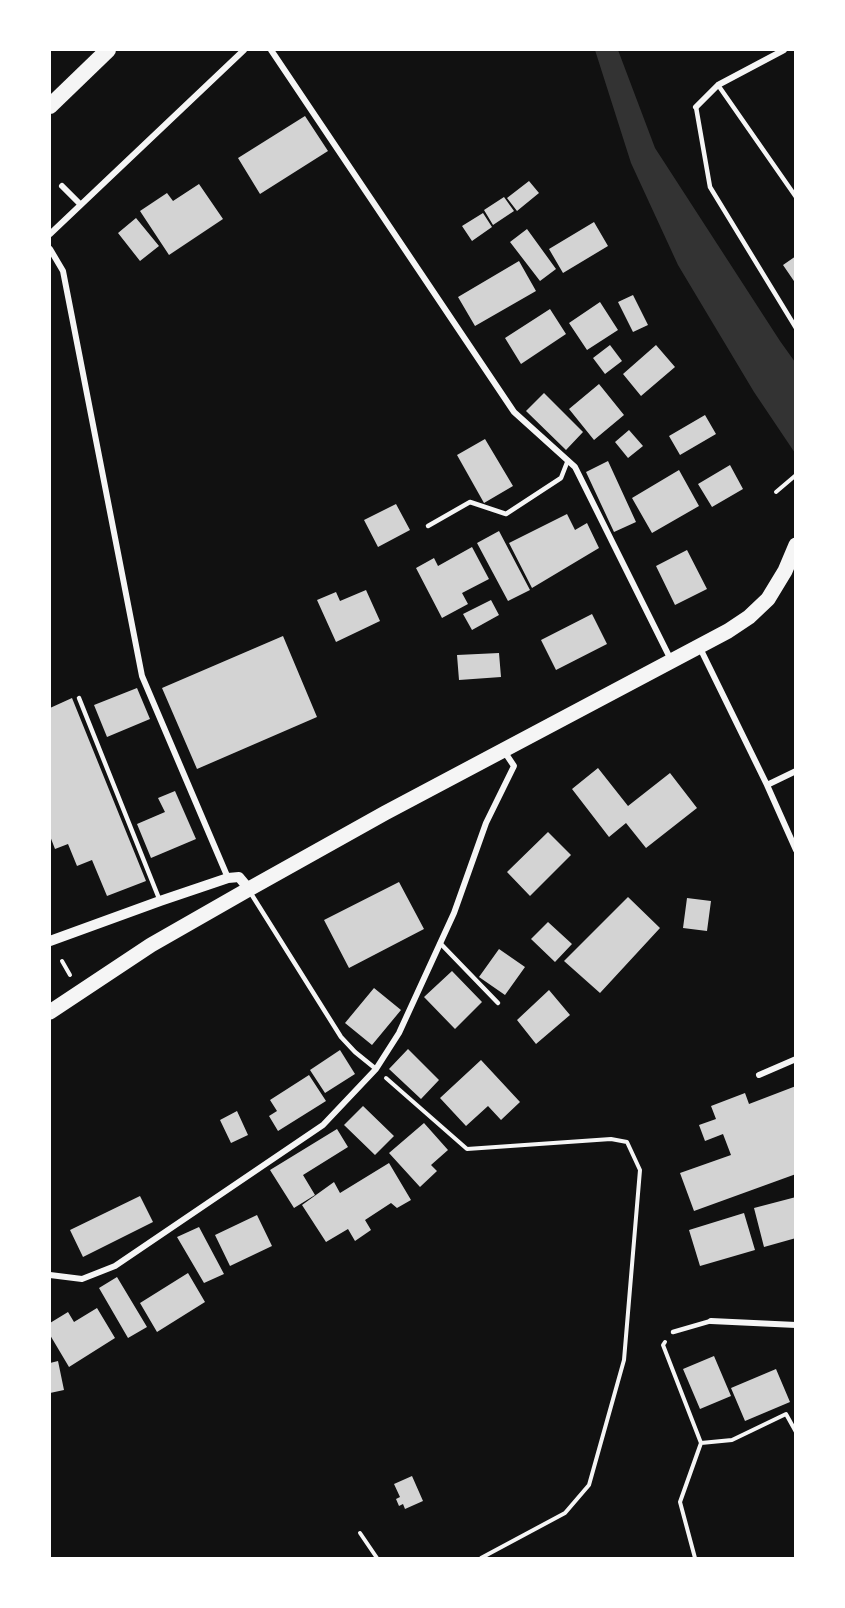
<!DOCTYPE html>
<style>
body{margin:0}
#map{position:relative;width:845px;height:1608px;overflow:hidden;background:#111;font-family:"Varela Round",sans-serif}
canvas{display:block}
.frame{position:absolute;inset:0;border:51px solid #fff;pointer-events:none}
</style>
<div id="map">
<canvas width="845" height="1608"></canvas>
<div class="frame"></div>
</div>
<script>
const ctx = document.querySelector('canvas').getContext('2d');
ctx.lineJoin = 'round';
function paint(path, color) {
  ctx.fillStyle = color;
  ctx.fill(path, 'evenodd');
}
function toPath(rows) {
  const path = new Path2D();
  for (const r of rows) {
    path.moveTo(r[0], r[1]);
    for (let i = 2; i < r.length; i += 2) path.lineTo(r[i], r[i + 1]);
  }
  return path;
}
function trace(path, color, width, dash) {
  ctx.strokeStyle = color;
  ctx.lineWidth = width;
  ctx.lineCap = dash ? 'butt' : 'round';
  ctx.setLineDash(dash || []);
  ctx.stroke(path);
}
paint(toPath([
 [595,50,618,50,655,148,780,341,795,362,795,453,754,392,678,265,631,163]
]), '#333');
paint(toPath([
 [305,116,328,151,260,194,238,158],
 [529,181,539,193,517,211,507,198],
 [199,184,223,219,169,255,140,211,167,193,173,201],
 [504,197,514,211,493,225,484,210],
 [483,213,492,227,472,241,462,226],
 [136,218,159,246,140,261,118,233],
 [594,222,608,246,563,273,549,249],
 [527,229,556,269,540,281,510,242],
 [796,256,796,284,783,265],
 [519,261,536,291,475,326,458,297],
 [633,295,648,325,633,332,618,302],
 [600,302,618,330,587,350,569,323],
 [550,309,566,334,521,364,505,338],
 [610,345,622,361,605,374,593,358],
 [656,345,675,367,641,396,623,374],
 [599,384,624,415,594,440,569,409],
 [544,393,583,432,566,450,526,411],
 [705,415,716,434,680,455,669,436],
 [629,430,643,446,628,458,615,442],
 [485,439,513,486,484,503,457,455],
 [608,461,636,522,614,532,586,472],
 [730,465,743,489,712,507,698,484],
 [679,470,699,506,652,533,632,498],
 [396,504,410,530,378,547,364,520],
 [567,514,575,530,587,523,599,548,532,588,509,543],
 [499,531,530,590,508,601,477,543],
 [472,547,489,579,462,593,468,604,442,618,416,568,434,558,438,566],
 [687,550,707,589,675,605,656,566],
 [366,590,380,621,336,642,317,600,336,592,340,601],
 [491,600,499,615,472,630,463,614],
 [592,614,607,644,556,670,541,640],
 [283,636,317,717,197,769,162,688],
 [499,653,501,677,459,680,457,655],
 [137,688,150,719,107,737,94,705],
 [72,698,146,881,107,896,92,860,77,866,68,844,55,849,50,836,50,708],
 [598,768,628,806,670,773,697,808,646,848,626,823,609,837,572,789],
 [175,791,196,839,151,858,137,824,165,812,158,798],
 [548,832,571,855,530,896,507,872],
 [399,882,424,929,349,968,324,920],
 [628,897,660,928,600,993,564,961],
 [687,898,711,901,707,931,683,928],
 [548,922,572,944,555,962,531,939],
 [499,949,525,967,505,995,479,977],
 [452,971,482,1002,455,1029,424,997],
 [374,988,401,1010,372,1045,345,1023],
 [549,990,570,1015,536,1044,517,1020],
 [408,1049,439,1080,421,1099,389,1069],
 [340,1050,355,1074,325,1093,310,1070],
 [481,1060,520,1102,501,1120,488,1106,466,1126,440,1098],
 [309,1075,326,1101,278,1131,269,1116,277,1111,270,1100],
 [796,1086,796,1174,694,1211,680,1173,731,1155,723,1134,705,1141,699,1125,716,1119,711,1106,745,1093,749,1104],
 [363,1106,394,1136,375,1155,344,1125],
 [237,1111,248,1135,231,1143,220,1120],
 [424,1123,448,1150,431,1165,437,1171,420,1187,389,1153],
 [337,1129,348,1147,303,1175,315,1195,294,1208,270,1170],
 [389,1163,411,1200,397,1208,391,1203,365,1220,371,1230,355,1241,348,1229,326,1242,302,1205,334,1182,340,1193],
 [140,1196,153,1222,83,1257,70,1230],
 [796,1197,796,1238,764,1247,754,1208],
 [744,1213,755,1250,700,1266,689,1230],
 [257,1215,272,1246,230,1266,215,1235],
 [199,1227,224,1274,204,1283,177,1237],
 [188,1273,205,1302,157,1332,140,1303],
 [117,1277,147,1327,128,1338,99,1288],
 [97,1308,115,1338,69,1367,50,1335,50,1323,68,1312,74,1322],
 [714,1356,731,1396,700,1409,683,1369],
 [58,1361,64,1390,50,1393,50,1363],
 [776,1369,790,1402,745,1421,731,1388],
 [412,1476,423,1501,405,1509,403,1504,399,1506,396,1499,400,1497,394,1484]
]), '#d3d3d3');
trace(toPath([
 [776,492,796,475],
 [62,961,70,975],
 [386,1078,467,1149,611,1139,627,1142,640,1170,624,1360,589,1485,565,1513,481,1558],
 [665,1342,663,1345,701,1443,680,1502,695,1558],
 [701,1443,732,1440,786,1414,796,1432],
 [360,1533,377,1558]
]), '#f5f5f5', 4);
trace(toPath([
 [718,85,796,197],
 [696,107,710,187,796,328],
 [428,526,470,502,506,514,561,478,568,460],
 [79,698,160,901],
 [250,892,341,1037,355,1052,376,1069],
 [440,943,498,1003],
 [673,1332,711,1321]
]), '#f5f5f5', 4.5);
trace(toPath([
 [271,50,514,412,575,467,671,660],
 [696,107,718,85,784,50],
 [62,186,80,204],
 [50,234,244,50],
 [50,249,63,271,142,676,228,878],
 [700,648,767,785],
 [796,771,767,785,796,850],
 [759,1075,796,1059],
 [50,1275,82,1279,115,1266,323,1125,376,1069,399,1033,454,913,486,823,514,766,504,751],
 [711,1321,796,1325]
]), '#f5f5f5', 6);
trace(toPath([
 [50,941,160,901,228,878,239,877,249,889]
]), '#f5f5f5', 10);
trace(toPath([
 [50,1012,151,945,249,889,385,813,728,631,749,617,768,599,785,571,796,545]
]), '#f5f5f5', 15);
trace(toPath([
 [50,106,108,50]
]), '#f5f5f5', 16);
</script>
